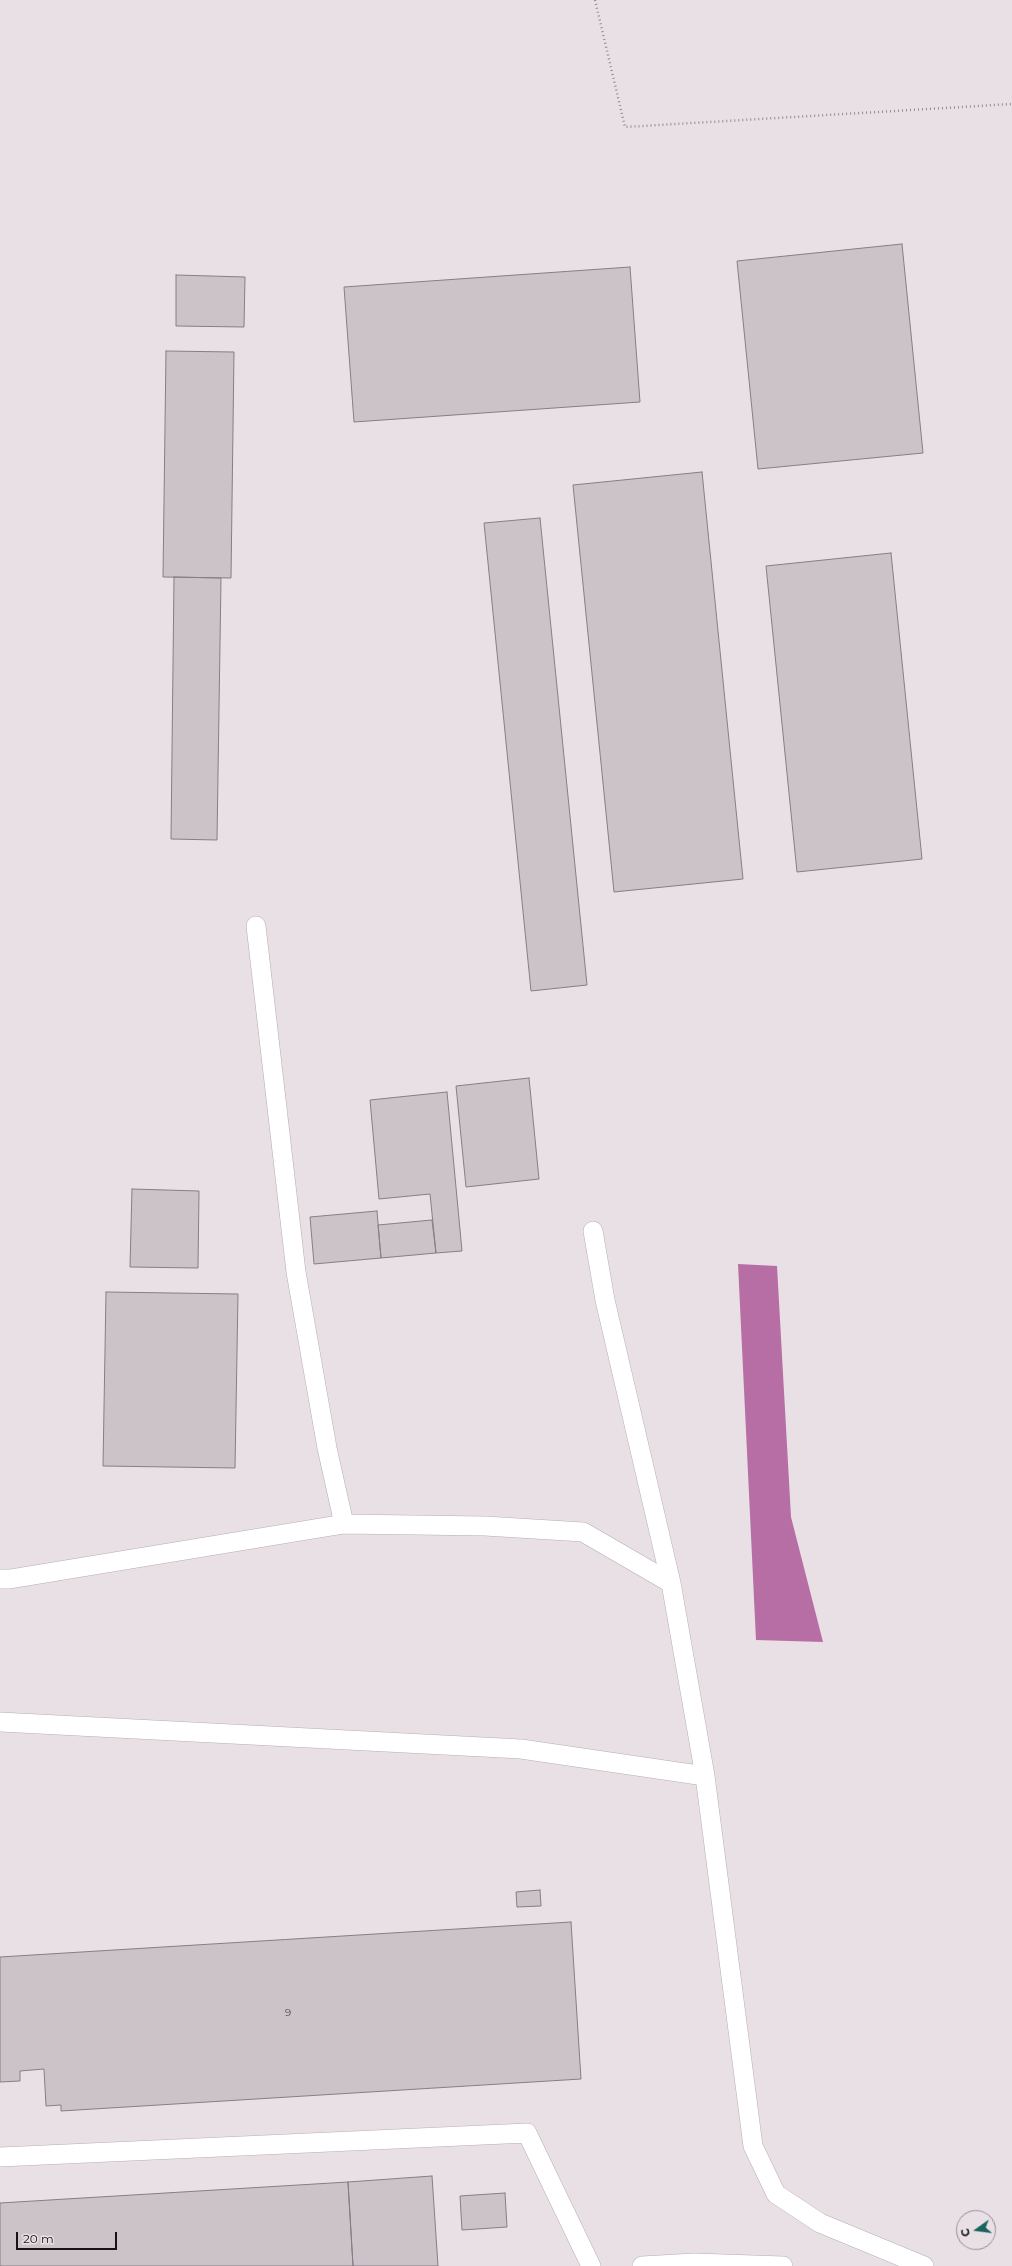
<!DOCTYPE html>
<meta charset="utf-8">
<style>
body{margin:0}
#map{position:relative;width:1012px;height:2266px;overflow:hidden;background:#e9e0e6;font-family:Montserrat,sans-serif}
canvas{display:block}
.north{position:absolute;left:956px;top:2210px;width:40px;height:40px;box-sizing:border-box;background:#e9e0e6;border:1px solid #958e93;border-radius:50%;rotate:256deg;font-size:11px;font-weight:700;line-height:16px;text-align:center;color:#171416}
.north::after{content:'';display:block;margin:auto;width:14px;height:18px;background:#16645e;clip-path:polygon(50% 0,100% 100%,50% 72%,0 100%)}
.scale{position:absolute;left:16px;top:2232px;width:101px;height:18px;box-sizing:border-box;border:2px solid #171416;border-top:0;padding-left:5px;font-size:12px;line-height:14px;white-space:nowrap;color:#171416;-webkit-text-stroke:3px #e9e0e6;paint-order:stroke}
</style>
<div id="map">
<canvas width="1012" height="2266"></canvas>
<div class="north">С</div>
<div class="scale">20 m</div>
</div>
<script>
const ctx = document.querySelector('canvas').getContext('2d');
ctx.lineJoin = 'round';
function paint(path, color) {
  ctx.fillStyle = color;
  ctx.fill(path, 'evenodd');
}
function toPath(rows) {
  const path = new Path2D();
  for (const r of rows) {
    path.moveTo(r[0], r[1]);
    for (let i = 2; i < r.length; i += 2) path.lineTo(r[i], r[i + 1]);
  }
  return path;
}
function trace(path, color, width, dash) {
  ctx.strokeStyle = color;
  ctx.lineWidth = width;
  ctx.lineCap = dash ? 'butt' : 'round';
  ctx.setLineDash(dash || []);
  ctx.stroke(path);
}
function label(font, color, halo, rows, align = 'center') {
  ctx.font = font + ' Montserrat,sans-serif';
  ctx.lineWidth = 3;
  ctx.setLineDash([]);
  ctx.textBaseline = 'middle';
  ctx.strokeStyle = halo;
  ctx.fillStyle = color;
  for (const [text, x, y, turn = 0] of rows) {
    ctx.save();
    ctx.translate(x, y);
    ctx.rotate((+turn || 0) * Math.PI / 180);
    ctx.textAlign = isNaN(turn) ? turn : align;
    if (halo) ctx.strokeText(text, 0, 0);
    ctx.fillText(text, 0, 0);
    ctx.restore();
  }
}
paint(toPath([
 [738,1264,777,1266,791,1517,823,1642,756,1640]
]), '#b76ea4');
const building = toPath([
 [902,244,923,453,758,469,737,261,902,244],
 [630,267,640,402,354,422,344,287,630,267],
 [176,275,245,277,244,327,176,326,176,275],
 [166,351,234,352,231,578,163,577,166,351],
 [702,472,743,879,614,892,573,485,702,472],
 [540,518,587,985,531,991,484,523,540,518],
 [891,553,922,859,797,872,766,566,891,553],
 [174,577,221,578,217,840,171,839,174,577],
 [529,1078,539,1179,466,1187,456,1086,529,1078],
 [447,1092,462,1251,436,1253,430,1194,379,1199,370,1100,447,1092],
 [132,1189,199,1191,198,1268,130,1267,132,1189],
 [377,1211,381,1258,314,1264,310,1217,377,1211],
 [432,1220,436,1253,381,1258,378,1225,432,1220],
 [106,1292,238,1294,235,1468,103,1466,106,1292],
 [540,1890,541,1906,517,1907,516,1892,540,1890],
 [571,1922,581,2079,61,2111,61,2105,46,2106,44,2069,20,2071,20,2081,0,2082,0,1957,571,1922],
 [432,2176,438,2266,353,2266,348,2182,432,2176],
 [348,2182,353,2266,0,2266,0,2203,348,2182],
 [505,2193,507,2227,462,2230,460,2196,505,2193]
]);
paint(building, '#ccc3c9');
trace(building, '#867e84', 1);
const service = toPath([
 [256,926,296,1272,327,1448,344,1524],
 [593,1231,605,1300,671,1583],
 [0,1579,10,1579,344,1524,485,1526,583,1532,671,1583,705,1776,753,2146,776,2194,820,2223,924,2266],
 [0,1722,521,1749,705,1776],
 [0,2157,527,2133,591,2266],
 [642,2266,694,2263,783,2266]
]);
trace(service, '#b6adb3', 20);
trace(toPath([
 [595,0,625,127,1012,104]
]), '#938c91', 2.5, [1, 3]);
trace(service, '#fff', 19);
label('10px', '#444043', null, [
 ["9",288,2013]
]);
</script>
